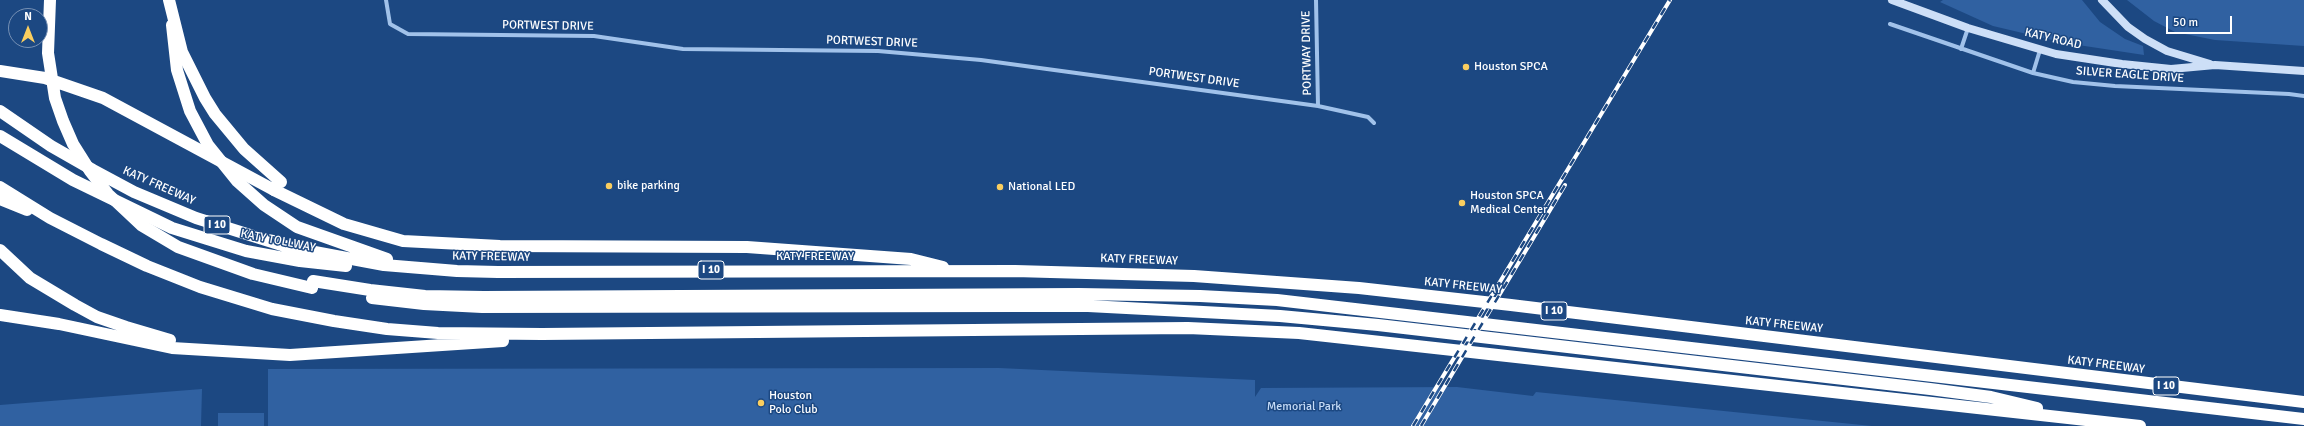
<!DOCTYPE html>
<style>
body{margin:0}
#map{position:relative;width:2304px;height:426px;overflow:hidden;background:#1c4882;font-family:Signika,sans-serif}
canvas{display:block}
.north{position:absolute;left:8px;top:8px;width:40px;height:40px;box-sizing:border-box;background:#1c4882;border:1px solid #7791b4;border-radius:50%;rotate:0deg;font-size:11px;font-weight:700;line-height:16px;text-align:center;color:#fff}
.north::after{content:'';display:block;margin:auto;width:14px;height:18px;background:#face5f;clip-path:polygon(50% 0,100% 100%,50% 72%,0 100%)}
.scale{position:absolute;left:2166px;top:16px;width:66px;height:18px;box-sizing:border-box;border:2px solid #fff;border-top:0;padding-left:5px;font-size:12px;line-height:14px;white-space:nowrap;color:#fff;-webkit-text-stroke:3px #1c4882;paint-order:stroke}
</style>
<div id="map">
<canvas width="2304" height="426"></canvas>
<div class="north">N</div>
<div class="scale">50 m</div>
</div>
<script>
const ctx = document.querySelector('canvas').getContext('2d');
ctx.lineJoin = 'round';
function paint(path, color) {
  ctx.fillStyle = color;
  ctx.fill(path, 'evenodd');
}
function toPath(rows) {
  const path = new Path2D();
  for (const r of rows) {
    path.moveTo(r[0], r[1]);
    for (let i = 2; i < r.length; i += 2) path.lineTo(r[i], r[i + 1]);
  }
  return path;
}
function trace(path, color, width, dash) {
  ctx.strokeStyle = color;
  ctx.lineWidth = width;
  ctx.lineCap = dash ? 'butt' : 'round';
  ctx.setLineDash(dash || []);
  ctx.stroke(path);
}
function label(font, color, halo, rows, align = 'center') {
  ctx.font = font + ' Signika,sans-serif';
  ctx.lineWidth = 3;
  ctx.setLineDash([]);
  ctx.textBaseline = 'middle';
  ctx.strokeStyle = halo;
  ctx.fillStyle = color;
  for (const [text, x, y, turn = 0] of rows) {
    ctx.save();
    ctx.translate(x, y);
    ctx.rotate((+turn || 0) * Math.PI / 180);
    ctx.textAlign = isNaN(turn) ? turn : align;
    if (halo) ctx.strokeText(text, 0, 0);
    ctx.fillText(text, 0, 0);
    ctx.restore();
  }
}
paint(toPath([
 [1943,0,2082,0,2100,22,2125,39,2143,46,2144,55,2065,43,1993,26,1940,2],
 [2127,0,2304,0,2304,46,2215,40,2175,32,2154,21],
 [999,368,1255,380,1255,397,1261,388,1457,387,1533,396,1536,392,1872,426,268,426,268,369],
 [202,389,201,426,0,426,0,405],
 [218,413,264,413,264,426,218,426]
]), '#3061a1');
trace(toPath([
 [386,0,390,24,408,34,594,36,683,49,878,51,981,60,1318,106,1368,117,1374,123],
 [1316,0,1318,106],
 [1890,24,2033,73,2073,82,2115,86,2289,94,2304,96],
 [1961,49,1968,28],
 [2033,73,2040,50]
]), '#a1c2ea', 4);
trace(toPath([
 [1892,0,1968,28,2056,54,2122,64,2171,69,2215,65,2304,71],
 [2102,0,2128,27,2145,39,2167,51,2210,64]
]), '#cddff7', 8);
trace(toPath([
 [172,25,177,70,190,111,208,145,237,181,264,205,297,227,387,259],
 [0,111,51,146,93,170,134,192,196,218,288,247,384,265,457,271,498,272,1015,271,1194,276,1359,288,1511,305,2304,402],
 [0,136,73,180,172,228,246,251,300,261,346,266],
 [0,187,50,218,101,244,147,266,200,287,272,309,334,321,387,329,438,333,542,334,1188,328,1299,333,2140,426],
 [274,190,344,224,403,241,500,246,747,247,911,259,943,267],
 [0,199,27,210],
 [0,250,30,278,75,305,97,317,126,327,170,340],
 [313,281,370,290,425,296,484,297,1079,294,1200,296,1277,300,2304,419],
 [372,298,424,304,482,307,1014,306,1088,306,1280,316,1378,325,1930,389,1991,397,2037,408],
 [0,315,59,324,172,348,290,355,503,341]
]), '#fff', 12);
const rail = toPath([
 [1413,426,1670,0],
 [1421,426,1565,185]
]);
trace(rail, '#fff', 4);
trace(rail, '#1c4882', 2.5, [8]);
trace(toPath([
 [50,0,48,53,55,98,63,121,73,144,90,171,108,194,141,225,178,247,253,274,312,288],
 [169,0,182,52,205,98,215,114,244,149,281,182],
 [0,71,45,78,103,98,274,190]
]), '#fff', 12);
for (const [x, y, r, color] of [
 [1466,67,4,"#face5f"],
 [609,186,4,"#face5f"],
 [1000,187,4,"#face5f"],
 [1462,203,4,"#face5f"],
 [761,403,4,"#face5f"]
]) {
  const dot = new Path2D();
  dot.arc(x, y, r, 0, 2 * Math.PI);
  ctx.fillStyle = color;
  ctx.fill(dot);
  trace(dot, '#1c4882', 1.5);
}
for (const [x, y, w] of [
 [217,225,26],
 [711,270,26],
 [1554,311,26],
 [2166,386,26]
]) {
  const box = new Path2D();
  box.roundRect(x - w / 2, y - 9, w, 18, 3);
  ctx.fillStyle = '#1c4882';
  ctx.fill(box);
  trace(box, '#fff', 1);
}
label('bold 11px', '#fff', null, [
 ["I 10",217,225],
 ["I 10",711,270],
 ["I 10",1554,311],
 ["I 10",2166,386]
]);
label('12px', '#fff', '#1c4882', [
 ["PORTWEST DRIVE",548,26,1],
 ["KATY ROAD",2053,39,13],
 ["PORTWEST DRIVE",872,42,2],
 ["PORTWAY DRIVE",1307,53,-91],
 ["SILVER EAGLE DRIVE",2130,75,4],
 ["PORTWEST DRIVE",1194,78,8],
 ["KATY FREEWAY",159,186,24],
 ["KATY TOLLWAY",278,241,11],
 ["KATY FREEWAY",491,257,1],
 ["KATY FREEWAY",815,257],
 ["KATY FREEWAY",1139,260,2],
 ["KATY FREEWAY",1463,286,6],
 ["KATY FREEWAY",1784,325,6],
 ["KATY FREEWAY",2106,365,7]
]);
label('12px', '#fff', '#1c4882', [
 ["Houston SPCA",1474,67],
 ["bike parking",617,186],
 ["National LED",1008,187],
 ["Houston SPCA",1470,196],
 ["Medical Center",1470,210],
 ["Houston",769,396],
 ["Polo Club",769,410]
], 'left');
label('12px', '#c6dcf7', '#1c4882', [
 ["Memorial Park",1304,407]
]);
</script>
